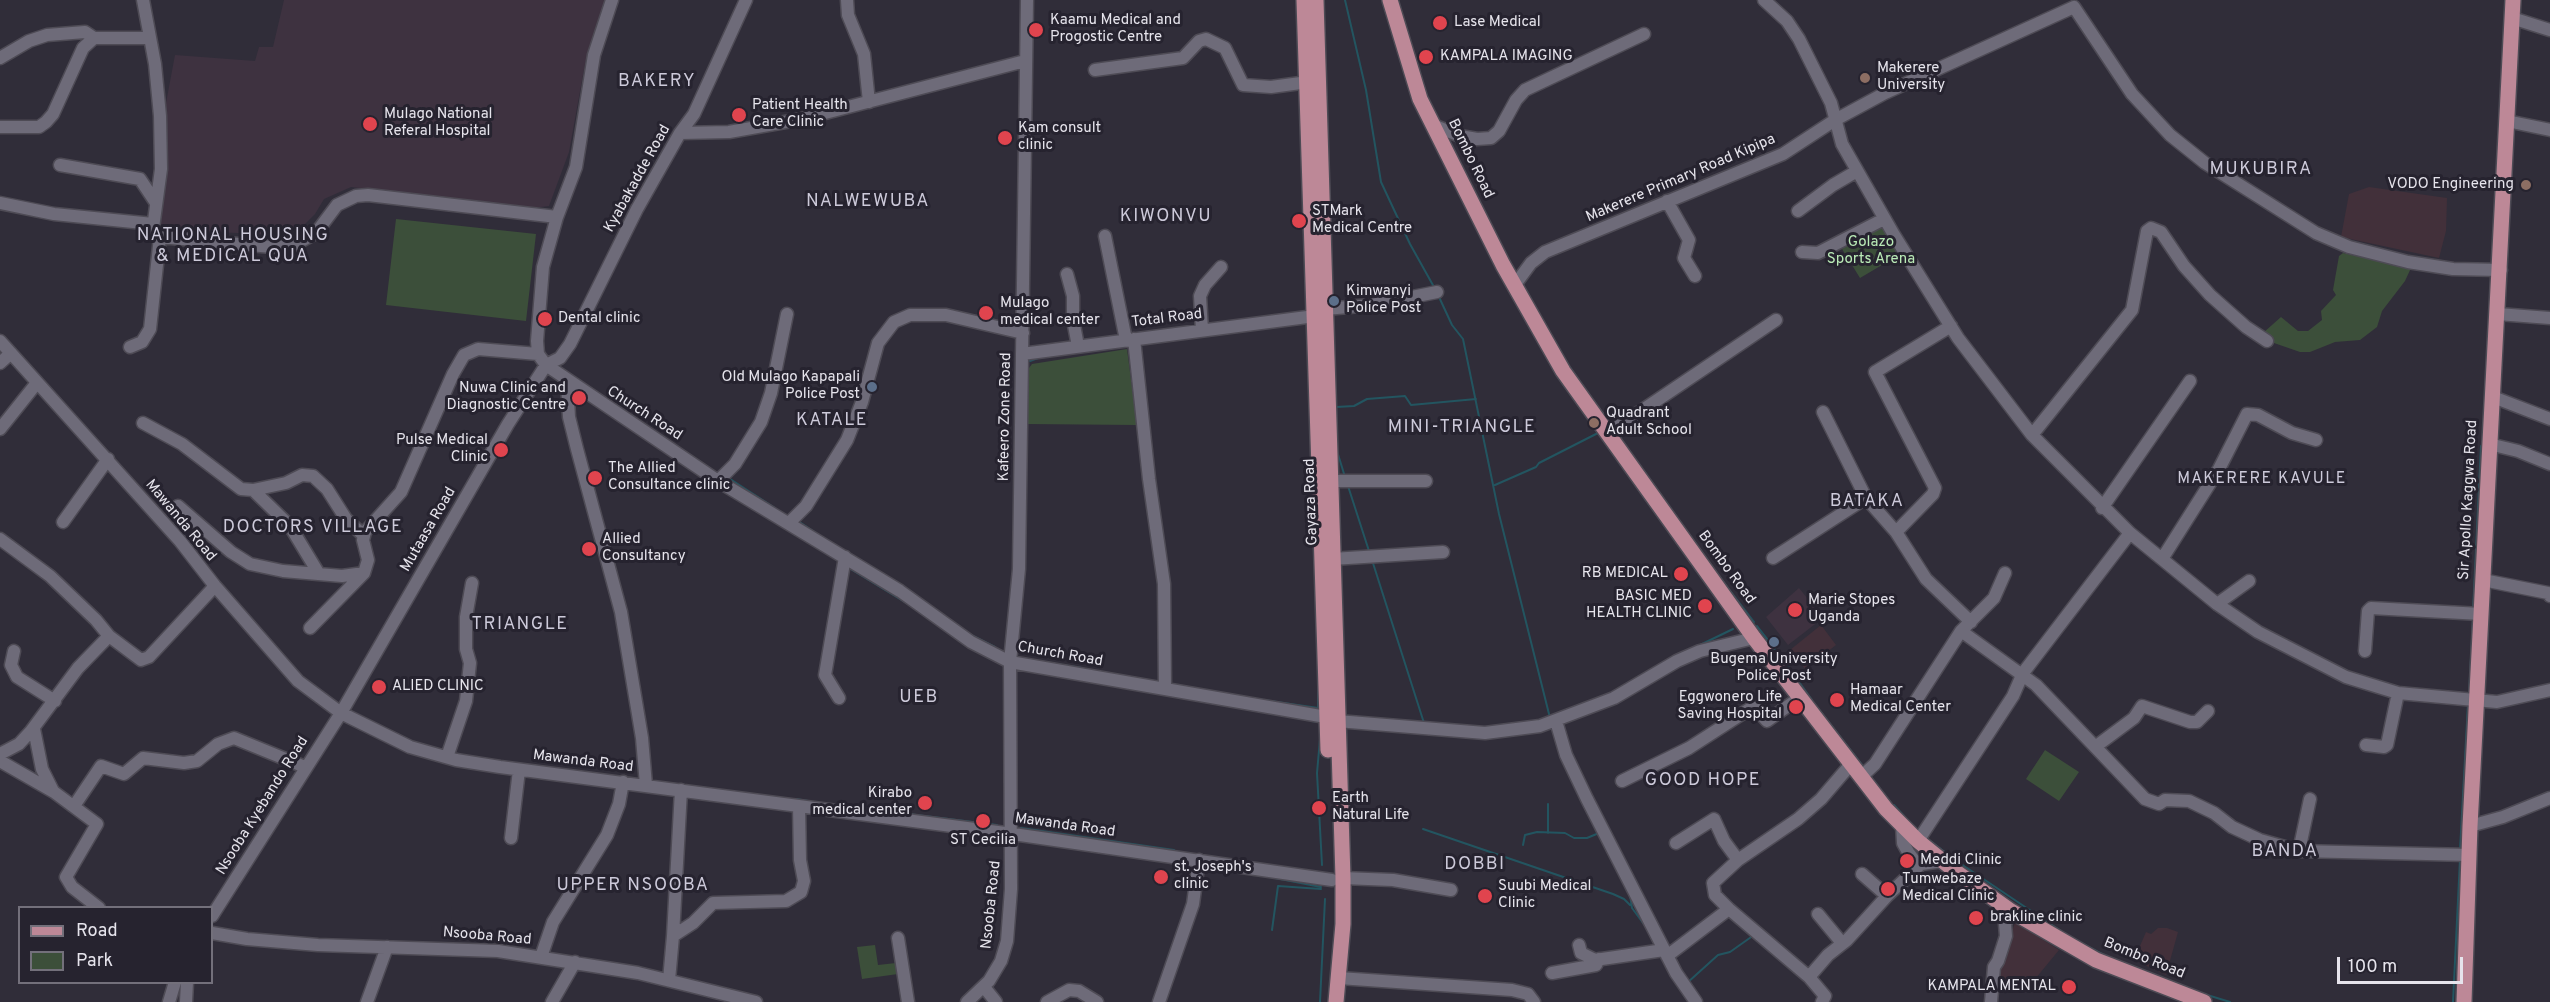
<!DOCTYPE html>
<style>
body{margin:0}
#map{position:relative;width:2550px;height:1002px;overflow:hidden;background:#302d39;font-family:Overpass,sans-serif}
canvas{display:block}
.legend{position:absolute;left:18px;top:906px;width:195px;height:78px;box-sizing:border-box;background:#26232f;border:2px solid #73707b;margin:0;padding:8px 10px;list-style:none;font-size:18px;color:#e6e4ec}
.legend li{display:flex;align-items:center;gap:12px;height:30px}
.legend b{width:30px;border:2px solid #73707b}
.scale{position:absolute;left:2337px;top:957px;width:126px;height:27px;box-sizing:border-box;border:3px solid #e6e4ec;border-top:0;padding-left:8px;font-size:18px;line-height:21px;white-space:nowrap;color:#e6e4ec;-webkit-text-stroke:4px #26232f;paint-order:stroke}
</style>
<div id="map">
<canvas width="2550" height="1002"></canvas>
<ul class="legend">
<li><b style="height:8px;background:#bd8897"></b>Road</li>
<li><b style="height:16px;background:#3c4f3a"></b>Park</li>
</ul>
<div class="scale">100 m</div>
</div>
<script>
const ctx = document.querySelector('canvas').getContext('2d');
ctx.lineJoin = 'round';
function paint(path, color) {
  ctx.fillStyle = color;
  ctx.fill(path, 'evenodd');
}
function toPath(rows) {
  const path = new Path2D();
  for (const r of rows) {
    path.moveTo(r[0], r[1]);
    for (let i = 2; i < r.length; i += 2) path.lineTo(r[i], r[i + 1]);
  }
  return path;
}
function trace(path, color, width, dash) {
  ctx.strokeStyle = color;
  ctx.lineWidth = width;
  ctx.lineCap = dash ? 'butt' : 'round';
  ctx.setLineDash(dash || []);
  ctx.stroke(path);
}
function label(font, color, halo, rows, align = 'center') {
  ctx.font = font + ' Overpass,sans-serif';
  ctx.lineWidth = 6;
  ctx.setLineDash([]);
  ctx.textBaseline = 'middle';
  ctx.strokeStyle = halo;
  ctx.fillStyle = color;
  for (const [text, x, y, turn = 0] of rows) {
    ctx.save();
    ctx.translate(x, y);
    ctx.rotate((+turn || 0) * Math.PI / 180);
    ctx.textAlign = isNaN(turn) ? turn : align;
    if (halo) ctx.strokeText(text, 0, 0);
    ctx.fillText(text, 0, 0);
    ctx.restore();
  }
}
paint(toPath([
 [2369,187,2447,198,2446,231,2439,258,2341,237,2349,194],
 [1821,625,1836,645,1805,669,1790,650],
 [2015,922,2059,950,2026,990,1996,983],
 [2158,928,2167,928,2178,932,2166,975,2134,960,2146,932,2151,934]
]), '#42303a');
paint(toPath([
 [284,0,605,0,585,64,569,152,549,206,533,208,351,187,324,199,315,214,300,229,276,235,159,229,167,146,166,103,175,55,255,61,259,47,273,47],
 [1799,588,1823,618,1788,645,1766,617]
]), '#3e3240');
paint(toPath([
 [396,219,536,234,526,321,386,305],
 [1883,226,1899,255,1860,278,1842,249],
 [2343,253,2411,268,2405,281,2382,311,2377,327,2360,340,2335,342,2310,352,2300,352,2274,343,2263,333,2281,317,2298,331,2308,331,2322,320,2321,311,2336,295,2333,290,2339,256],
 [1127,349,1137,425,1027,424,1029,368,1032,364],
 [2045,750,2079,772,2059,801,2026,779],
 [875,945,878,965,896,963,898,974,862,979,857,947]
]), '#3c4f3a');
trace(toPath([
 [1345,0,1366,90,1381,182,1410,244,1434,287],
 [1439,297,1452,325,1463,339,1499,514,1550,718],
 [1030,361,1038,358],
 [1569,366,1585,389],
 [1336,407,1354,406,1367,399,1405,396,1411,405,1476,399],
 [1337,451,1345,477],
 [727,477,775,508],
 [1495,485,1536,467,1539,463,1598,433],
 [1348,486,1369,551],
 [798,521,816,533],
 [1372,560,1424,723],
 [1712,567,1754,622],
 [849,568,913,607],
 [2473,611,2481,446],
 [1757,626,1779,654],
 [971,635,995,647],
 [1700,645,1733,629],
 [1037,661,1082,668],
 [1787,665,1812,700],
 [2469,695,2473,619],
 [1250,698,1318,708,1318,684],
 [1817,707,1863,766],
 [1312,721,1319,722,1321,727],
 [1538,721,1603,696],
 [1320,739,1317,773,1322,865],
 [1564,764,1569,775],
 [796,799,808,801],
 [828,804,997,825],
 [1548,804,1548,833],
 [1894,805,1904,816],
 [1021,828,1174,850],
 [1423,829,1613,894,1624,899,1630,905],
 [1925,837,1950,856],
 [1523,845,1525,835,1537,832,1565,833,1574,838,1587,838,1599,833],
 [2460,850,2468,703],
 [1961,864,2061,931],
 [1270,877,1321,887],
 [1630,895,1632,908,1646,927],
 [1272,930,1278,886,1321,889],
 [2085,945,2104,955],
 [1687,983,1718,955,1730,952,1754,935],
 [1679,987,1685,997],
 [2204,994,2230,1002],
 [1320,1002,1325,899],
 [2453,1002,2460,859]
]), '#235560', 2);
const minor = toPath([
 [143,0,155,64,160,116,161,169,153,228,160,237,272,247,292,246,316,233,337,205,356,196,368,195,557,217],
 [612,0,594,55,576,167,557,217,543,267,537,341,538,354,546,365,718,481,900,591,971,642,1010,662,1326,717],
 [847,0,848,15,864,54,869,102],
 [1764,0,1787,21,1799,39,1831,103,1842,144,1894,235,1958,338,2032,435,2130,533,2217,604,2258,632,2346,677,2398,693,2497,702,2550,690],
 [2512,18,2550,30],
 [0,58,29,41,47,35,85,32,94,38],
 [1095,70,1183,58,1199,41,1206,39,1225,48,1243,85,1271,87,1308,82],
 [2507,121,2550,130],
 [1433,125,1460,136,1477,139,1491,138,1499,131,1516,100,1525,90,1644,34],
 [0,127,39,127,46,122,53,114,83,48,94,38,150,38],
 [680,133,729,132,802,119,1025,61],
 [60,165,140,179,156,203],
 [1667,201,1689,240,1684,258,1695,276],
 [0,203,54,214,153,224],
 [1798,211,1833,185,1857,171],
 [1105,236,1126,340],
 [1802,252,1818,253,1884,219],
 [1067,274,1073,296,1073,320,1078,346],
 [1514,286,1531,263,1545,252,1783,154,1835,120,1885,93,2074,7,2132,94,2170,135,2205,163,2316,233,2349,247,2408,262,2453,269,2501,270],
 [1325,309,1372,305,1437,292],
 [2498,314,2550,318],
 [1202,330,1200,296,1205,285,1221,267],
 [1134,339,1149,479,1164,584,1165,689],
 [0,341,180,541,215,586,298,681,341,713,410,747,456,760,500,767,1013,834,1332,880],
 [130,347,142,342,150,329,160,237],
 [1022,354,1315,316],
 [0,363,11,353],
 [546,365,560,358,570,344,637,209,680,133,694,114,746,0],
 [567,381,569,417,577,449,621,612,642,738,646,785],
 [2493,397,2550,419],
 [1823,412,1866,498,1896,532,1926,579,1971,622],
 [143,423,182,444,241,489,253,490,286,483,302,475,313,476,327,489,346,519,364,536],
 [0,429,36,384],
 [1607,434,1776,320],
 [2032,435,2132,310,2147,231,2151,228,2161,232,2184,266,2210,295,2246,327,2267,341],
 [2489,444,2518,451,2550,464],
 [718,481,735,464,761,422,771,393,787,314],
 [1330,481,1426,481],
 [253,490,290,526,319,574],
 [178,506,231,552,250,564,283,571,342,576,364,573],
 [2102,508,2190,381],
 [63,522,108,459],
 [790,522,806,506,847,440,862,402,878,343,894,322,910,315,946,315,1023,333],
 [1896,532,1933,494,1935,488,1875,372,1951,326],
 [0,539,50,576,96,620,109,636,141,660,149,657,215,586],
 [1773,558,1866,498],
 [1332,559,1443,552],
 [2162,559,2219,469,2247,414,2258,415,2292,433,2316,440],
 [2483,580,2548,593,2550,596],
 [2217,604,2249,581],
 [310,628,364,573,368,560,363,540,365,532,401,492,453,374,464,355,478,349,538,354],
 [1961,631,2036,685,2145,799,2159,804,2165,800,2189,801,2214,813,2232,827,2260,840,2299,851,2469,855],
 [14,651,11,665,17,677,55,701],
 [2365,651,2368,611,2371,608,2481,614],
 [839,698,825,675,845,557],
 [1337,721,1485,733,1540,726,1614,698,1677,661,1700,651,1754,638],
 [1556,721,1566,755,1587,799,1676,973,1696,1002],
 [34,729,42,769,53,791],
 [2366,745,2384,747,2387,745,2398,693],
 [2095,747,2134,718,2142,706,2190,722,2197,722,2208,711],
 [0,754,19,744,31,731,78,668,109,636],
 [447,757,466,701,470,663,466,649,466,617,472,583],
 [0,761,54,792,97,824,66,877,72,887,99,908],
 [1861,777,1875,764,1961,631,1994,598,2005,573],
 [1622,781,1689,748,1751,708,1755,708,1767,721,1799,698],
 [74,806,101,766,124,774,143,758,184,763,197,761,218,744,234,738,305,767],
 [1902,825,1903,843,1908,852,1914,860,1921,864],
 [2470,826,2503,817,2550,798],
 [511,838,519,770],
 [1918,841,2013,696,2023,673,2130,533],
 [1676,843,1714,819,1724,841,1738,860],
 [2299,851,2310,799],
 [1862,874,1887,896],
 [1343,878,1393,880,1451,890],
 [1818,914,1842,943],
 [212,916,341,713,508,424,546,365],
 [212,933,247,939,318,945,498,951,638,973,756,1002],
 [673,936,681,790],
 [898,938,908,1002],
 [1579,945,1581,953,1595,960,1664,950],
 [1667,956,1729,909],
 [541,957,553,922,607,835,619,804,623,782],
 [1552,973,1596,965,1599,959],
 [1809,977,1828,955,1847,940,1887,896,1921,864,1943,861],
 [1339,978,1512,990,1528,994,1534,1002],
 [669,980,673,936,693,923,713,903,786,901,801,892,804,881,800,860,799,806],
 [984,987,996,1002],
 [169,1002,175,982],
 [186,1002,187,982],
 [367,1002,387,947],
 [552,1002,575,962],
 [967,1002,989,981,1001,961,1007,941,1011,889,1010,662,1019,569,1027,0],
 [1047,1002,1069,990,1079,991,1097,1002],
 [1159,1002,1193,904,1199,860],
 [1822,1002,1825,996,1809,977,1729,909,1715,895,1713,883,1738,860,1798,819,1821,799,1851,764],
 [1991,1002,1994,967,1998,961,2006,936,2005,924,2011,911]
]);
const major = toPath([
 [1304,0,1328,750],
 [1316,0,1343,878,1343,924,1336,1002],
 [1390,0,1420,99,1503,265,1563,371,1754,638,1886,809,1918,841,1955,871,2011,911,2096,960,2204,1002],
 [2464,1002,2470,826,2513,0]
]);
trace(minor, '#4e4b55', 15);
trace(major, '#4e4b55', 18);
trace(minor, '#6e6b79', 12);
trace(major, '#bd8897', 15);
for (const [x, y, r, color] of [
 [1440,23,8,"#e0444e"],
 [1036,30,8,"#e0444e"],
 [1426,57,8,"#e0444e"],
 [1865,78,6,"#8d6e63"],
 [739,115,8,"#e0444e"],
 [370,124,8,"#e0444e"],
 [1005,138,8,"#e0444e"],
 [2526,185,6,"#8d6e63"],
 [1299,221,8,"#e0444e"],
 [1334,301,6,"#5c6f8a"],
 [986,313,8,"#e0444e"],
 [545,319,8,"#e0444e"],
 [872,387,6,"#5c6f8a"],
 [579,398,8,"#e0444e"],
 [1594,423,6,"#8d6e63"],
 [501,450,8,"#e0444e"],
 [595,478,8,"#e0444e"],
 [589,549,8,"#e0444e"],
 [1681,574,8,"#e0444e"],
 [1705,606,8,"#e0444e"],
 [1795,610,8,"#e0444e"],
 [1774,642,6,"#5c6f8a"],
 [379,687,8,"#e0444e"],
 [1837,700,8,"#e0444e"],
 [1796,707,8,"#e0444e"],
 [925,803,8,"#e0444e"],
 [1319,808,8,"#e0444e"],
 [983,821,8,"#e0444e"],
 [1907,861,8,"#e0444e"],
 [1161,877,8,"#e0444e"],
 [1888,889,8,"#e0444e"],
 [1485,896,8,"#e0444e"],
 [1976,918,8,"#e0444e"],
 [2069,987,8,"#e0444e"]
]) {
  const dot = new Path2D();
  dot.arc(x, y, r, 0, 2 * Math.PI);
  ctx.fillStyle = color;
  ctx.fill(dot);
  trace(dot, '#26232f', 2);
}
label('15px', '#e6e4ec', '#26232f', [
 ["Kaamu Medical and",1050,21],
 ["Progostic Centre",1050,38],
 ["Lase Medical",1454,23],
 ["KAMPALA IMAGING",1440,57],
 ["Makerere",1877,69],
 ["University",1877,86],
 ["Patient Health",752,106],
 ["Care Clinic",752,123],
 ["Mulago National",384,115],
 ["Referal Hospital",384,132],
 ["Kam consult",1018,129],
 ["clinic",1018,146],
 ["VODO Engineering",2514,185,"right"],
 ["STMark",1312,212],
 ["Medical Centre",1312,229],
 ["Kimwanyi",1346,292],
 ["Police Post",1346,309],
 ["Mulago",1000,304],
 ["medical center",1000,321],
 ["Dental clinic",558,319],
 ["Old Mulago Kapapali",860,378,"right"],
 ["Police Post",860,395,"right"],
 ["Nuwa Clinic and",566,389,"right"],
 ["Diagnostic Centre",566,406,"right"],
 ["Quadrant",1606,414],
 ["Adult School",1606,431],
 ["Pulse Medical",488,441,"right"],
 ["Clinic",488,458,"right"],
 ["The Allied",608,469],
 ["Consultance clinic",608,486],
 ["Allied",602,540],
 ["Consultancy",602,557],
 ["RB MEDICAL",1668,574,"right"],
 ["BASIC MED",1692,597,"right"],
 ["HEALTH CLINIC",1692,614,"right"],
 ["Marie Stopes",1808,601],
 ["Uganda",1808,618],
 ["Bugema University",1774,660,"center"],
 ["Police Post",1774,677,"center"],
 ["ALIED CLINIC",392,687],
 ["Hamaar",1850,691],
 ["Medical Center",1850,708],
 ["Eggwonero Life",1782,698,"right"],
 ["Saving Hospital",1782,715,"right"],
 ["Kirabo",912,794,"right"],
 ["medical center",912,811,"right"],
 ["Earth",1332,799],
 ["Natural Life",1332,816],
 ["ST Cecilia",983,841,"center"],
 ["Meddi Clinic",1920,861],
 ["st. Joseph's",1174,868],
 ["clinic",1174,885],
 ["Tumwebaze",1902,880],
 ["Medical Clinic",1902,897],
 ["Suubi Medical",1498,887],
 ["Clinic",1498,904],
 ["brakline clinic",1990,918],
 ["KAMPALA MENTAL",2056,987,"right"]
], 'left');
label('15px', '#e6e4ec', '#26232f', [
 ["Bombo Road",1470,159,64],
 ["Kyabakadde Road",638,179,-61],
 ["Makerere Primary Road Kipipa",1681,179,-23],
 ["Total Road",1167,319,-7],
 ["Church Road",644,414,33],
 ["Kafeero Zone Road",1006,417,-89],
 ["Sir Apollo Kaggwa Road",2469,500,-87],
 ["Gayaza Road",1312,502,-92],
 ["Mawanda Road",180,521,50],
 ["Mutaasa Road",429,530,-60],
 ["Bombo Road",1726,568,54],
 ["Church Road",1060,655,10],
 ["Mawanda Road",583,762,7],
 ["Nsooba Kyebando Road",263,806,-58],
 ["Mawanda Road",1065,826,8],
 ["Nsooba Road",992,905,-84],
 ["Nsooba Road",487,937,5],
 ["Bombo Road",2144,959,22]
]);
label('15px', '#baebb7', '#26232f', [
 ["Golazo",1871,243],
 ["Sports Arena",1871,260]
]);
ctx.letterSpacing = '1.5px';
label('16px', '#cdcada', '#26232f', [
 ["MAKERERE KAVULE",2262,480]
]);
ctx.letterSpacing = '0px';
ctx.letterSpacing = '1.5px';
label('18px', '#cdcada', '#26232f', [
 ["BAKERY",657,82],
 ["MUKUBIRA",2261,170],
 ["NALWEWUBA",868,202],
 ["KIWONVU",1166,217],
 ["NATIONAL HOUSING",233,236],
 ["& MEDICAL QUA",233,257],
 ["KATALE",832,421],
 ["MINI-TRIANGLE",1462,428],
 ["BATAKA",1867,502],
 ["DOCTORS VILLAGE",313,528],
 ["TRIANGLE",520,625],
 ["UEB",919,698],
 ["GOOD HOPE",1703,781],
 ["BANDA",2285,852],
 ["DOBBI",1475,865],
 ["UPPER NSOOBA",633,886]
]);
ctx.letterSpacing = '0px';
</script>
